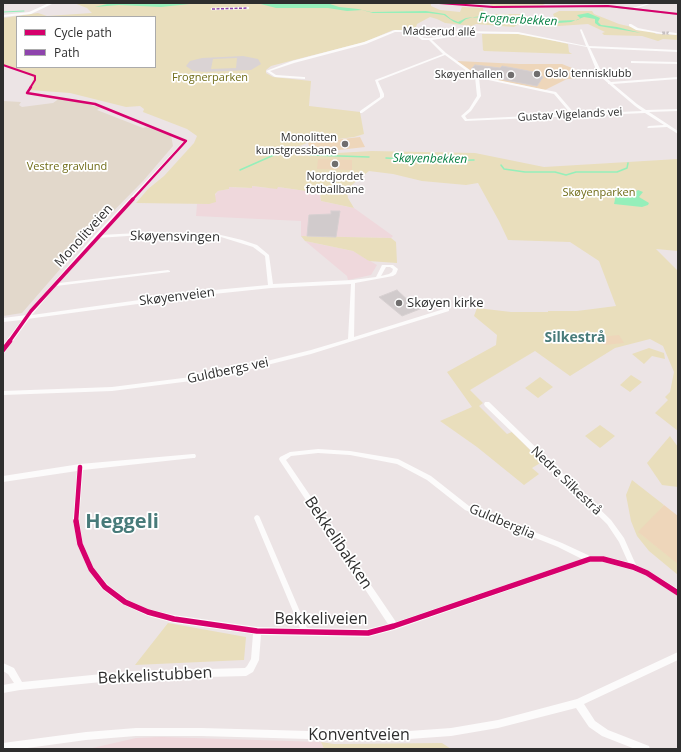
<!DOCTYPE html>
<meta charset="utf-8">
<style>
body{margin:0}
#map{position:relative;width:681px;height:752px;overflow:hidden;background:#ece4e5;font-family:"Open Sans",sans-serif}
canvas{display:block}
.frame{position:absolute;inset:0;border:4px solid #2e2e2e;pointer-events:none}
.legend{position:absolute;left:16px;top:16px;width:140px;height:52px;box-sizing:border-box;background:#fff;border:1px solid #ababab;margin:0;padding:5px 7px;list-style:none;font-size:12px;color:#2e2e2e}
.legend li{display:flex;align-items:center;gap:8px;height:20px}
.legend b{width:20px;border:1px solid #ababab}
</style>
<div id="map">
<canvas width="681" height="752"></canvas>
<div class="frame"></div>
<ul class="legend">
<li><b style="height:5px;background:#d6006c"></b>Cycle path</li>
<li><b style="height:5px;background:#8e44ad"></b>Path</li>
</ul>
</div>
<script>
const ctx = document.querySelector('canvas').getContext('2d');
ctx.lineJoin = 'round';
function paint(path, color) {
  ctx.fillStyle = color;
  ctx.fill(path, 'evenodd');
}
function toPath(rows) {
  const path = new Path2D();
  for (const r of rows) {
    path.moveTo(r[0], r[1]);
    for (let i = 2; i < r.length; i += 2) path.lineTo(r[i], r[i + 1]);
  }
  return path;
}
function trace(path, color, width, dash) {
  ctx.strokeStyle = color;
  ctx.lineWidth = width;
  ctx.lineCap = dash ? 'butt' : 'round';
  ctx.setLineDash(dash || []);
  ctx.stroke(path);
}
function label(font, color, halo, rows, align = 'center') {
  ctx.font = font + ' "Open Sans",sans-serif';
  ctx.lineWidth = 3.5;
  ctx.setLineDash([]);
  ctx.textBaseline = 'middle';
  ctx.strokeStyle = halo;
  ctx.fillStyle = color;
  for (const [text, x, y, turn = 0] of rows) {
    ctx.save();
    ctx.translate(x, y);
    ctx.rotate((+turn || 0) * Math.PI / 180);
    ctx.textAlign = isNaN(turn) ? turn : align;
    if (halo) ctx.strokeText(text, 0, 0);
    ctx.fillText(text, 0, 0);
    ctx.restore();
  }
}
paint(toPath([
 [252,186,267,188,278,187,320,193,321,201,354,208,393,236,391,238,301,236,301,221,196,216,197,204,209,204,218,191,229,189,229,187,244,188,252,188],
 [305,241,353,251,377,265,371,275,348,280,347,276],
 [161,737,321,742,324,749,88,749,136,738]
]), '#efd8dc');
paint(toPath([
 [74,3,431,3,431,6,440,10,460,12,462,7,483,8,484,14,521,14,523,16,555,19,553,14,559,11,592,11,594,14,619,24,653,32,656,34,678,35,678,40,663,39,658,41,642,36,604,35,602,33,605,32,588,24,544,27,541,25,517,25,514,27,476,24,472,26,445,23,437,19,430,17,417,24,415,30,393,30,365,42,290,61,271,66,266,70,266,73,273,77,311,81,309,106,360,112,364,134,354,137,307,143,295,148,337,153,372,151,475,153,544,167,678,159,678,251,656,249,678,271,678,431,655,413,668,400,665,397,670,392,674,372,663,346,650,339,615,348,570,376,535,351,470,390,483,403,479,406,507,434,512,432,542,462,532,468,539,474,524,485,477,447,440,421,472,407,447,372,496,345,497,335,474,316,477,308,511,312,548,312,548,311,577,311,616,306,599,261,570,242,508,240,499,221,478,183,466,185,422,181,393,174,369,171,347,189,348,198,354,208,321,201,320,193,278,187,277,189,252,186,252,188,229,187,229,189,218,191,215,194,216,202,209,204,136,203,148,189,164,176,194,143,197,136,187,129,143,112,144,109,140,106,126,107,70,93,29,90,32,86,33,77,19,70,3,66,3,18,38,13,47,16,92,13,87,8],
 [17,17,155,17,155,67,17,67],
 [488,3,547,3,543,5,514,6,492,6],
 [482,34,519,34,538,37,568,44,569,52,572,54,484,51,483,50],
 [301,236,391,238,396,242,397,263,369,261,353,251,305,241],
 [649,348,664,353,665,359,652,356,644,364,632,354],
 [631,375,642,382,630,392,620,385],
 [540,377,553,387,538,398,525,388],
 [600,425,615,436,600,448,585,436],
 [670,436,678,447,678,487,662,485,647,463],
 [632,480,664,505,640,533,678,563,678,575,649,551,637,536,631,521,626,495],
 [168,623,246,637,244,660,135,665],
 [321,742,334,744,442,743,451,749,324,749]
]), '#e9debc');
paint(toPath([
 [60,98,78,101,100,108,97,110,143,128,146,127,171,135,173,146,143,181,88,237,22,313,3,316,3,101,21,102,19,105,22,107,53,103]
]), '#e2d8cb');
paint(toPath([
 [457,61,519,64,562,64,582,72,596,71,601,77,567,79,545,90,480,77],
 [360,137,365,147,330,151,327,146,322,147,325,149,321,150,319,149,321,147,310,148,308,143],
 [318,159,352,160,352,170,317,169],
 [619,335,624,343,604,345,599,337],
 [664,505,678,516,678,564,638,532]
]), '#eed6ba');
paint(toPath([
 [243,56,258,59,261,64,251,70,205,72,193,71,186,66,190,61,202,58],
 [237,58,236,68,211,69,213,59]
]), '#dad3d4');
paint(toPath([
 [111,3,199,3,161,7,119,5,95,7],
 [257,3,327,3,339,7,358,9,371,12,426,11,445,14,451,19,458,22,466,18,483,16,531,18,545,23,551,21,578,20,580,18,577,15,588,13,600,18,598,22,601,25,617,27,641,33,599,26,595,23,595,19,584,17,571,22,545,24,531,19,474,17,466,19,460,24,454,22,444,15,429,13,373,13,362,10,347,11,328,8,276,8],
 [638,190,643,192,639,197,649,203,648,205,642,207,614,204,616,195,634,193]
]), '#95efba');
trace(toPath([
 [3,12,24,11]
]), '#95efba', 1);
trace(toPath([
 [386,158,439,161,474,160],
 [501,165,504,169,525,172,555,172,566,175,576,172,617,172,627,168,628,163],
 [240,170,283,151,293,150,311,155,369,157]
]), '#95efba', 1.5);
const building = toPath([
 [475,65,500,68,502,66,539,73,541,74,540,76,543,77,537,86,479,75,479,72,471,69,475,65],
 [331,211,340,211,336,237,307,236,309,215,331,214,331,211],
 [397,290,413,305,419,302,425,307,402,316,379,297,397,290]
]);
paint(building, '#d1cbcc');
trace(building, '#d7d0d1', 1);
trace(toPath([
 [662,33,669,33]
]), '#c6c0c0', 3, [3, 1.5]);
trace(toPath([
 [212,9,248,8]
]), '#fcfbfb', 2.5);
paint(toPath([
 [649,3,653,3,634,9,633,8,649,3],
 [629,24,631,24,638,28,663,33,662,34,636,30,629,26,629,24],
 [581,29,582,30,589,46,678,50,678,52,590,48,603,75,611,82,678,77,678,79,613,84,637,104,646,110,678,109,678,111,649,112,678,131,678,134,667,127,648,128,647,127,649,126,664,125,645,113,465,121,461,116,469,109,477,96,475,77,445,55,378,81,384,94,384,97,362,113,360,113,360,111,380,97,380,94,375,80,443,54,429,40,422,40,411,32,395,32,366,44,294,63,270,71,276,75,304,77,305,77,305,79,275,77,266,71,292,61,364,42,395,30,518,32,586,46,580,30,581,29],
 [414,32,518,34,587,47,595,67,601,77,608,83,608,84,609,84,635,106,642,111,575,114,556,92,478,76,446,53,432,40,456,36,457,34,430,38,424,38,414,32],
 [479,78,554,94,571,114,467,119,465,116,471,111,481,96,479,78],
 [669,32,676,33,677,34,676,35,668,34,669,32],
 [631,61,678,62,678,64,632,63,631,63,631,61],
 [185,140,188,141,100,235,158,232,221,235,242,240,257,245,269,255,273,284,353,280,376,277,382,265,393,265,398,269,396,274,393,276,355,283,354,337,447,308,449,309,449,311,311,354,243,371,191,381,112,391,3,395,3,391,112,387,191,377,243,367,311,350,348,339,351,284,271,288,204,295,27,319,25,318,24,317,25,316,94,236,185,140],
 [158,234,221,237,253,247,265,256,268,285,204,291,32,315,56,286,170,272,170,271,168,270,59,283,97,238,158,234],
 [386,267,390,267,393,269,392,272,389,274,381,276,386,267],
 [485,402,489,402,611,520,624,538,636,565,649,571,678,589,678,596,645,575,632,570,603,562,590,562,394,630,368,637,261,635,259,660,253,672,246,676,132,679,20,690,3,693,3,685,14,683,8,674,3,671,3,663,14,668,22,682,132,671,245,668,247,666,251,659,253,634,174,623,148,616,122,604,102,589,89,571,77,544,73,520,77,471,3,482,3,476,80,464,193,454,195,454,196,456,195,458,193,458,83,470,79,520,83,544,93,567,108,585,128,600,148,609,174,615,257,627,300,628,254,518,255,516,257,515,259,516,260,518,307,628,368,629,388,624,280,461,279,459,280,457,290,452,318,449,350,451,398,459,431,476,469,506,562,543,590,556,603,556,628,562,619,542,607,524,485,406,484,404,485,402],
 [318,453,350,455,397,464,427,480,465,510,558,547,582,559,396,622,286,460,291,456,318,453],
 [678,652,678,660,584,704,595,721,608,730,649,746,650,749,635,749,602,736,589,727,576,708,498,728,451,736,381,741,201,736,136,736,86,740,20,749,3,749,3,743,86,732,136,728,201,728,381,733,451,728,498,720,577,699,678,652]
]), '#fcfbfb');
paint(toPath([
 [49,3,54,3,31,14,3,17,3,15,29,12,49,3],
 [27,315,29,315,30,317,29,319,5,352,3,352,3,345,22,320,3,322,3,318,27,315]
]), '#fcfbfb');
paint(toPath([
 [437,3,493,6,608,5,678,13,678,15,608,7,493,8,437,3]
]), '#d7c4c6');
trace(toPath([
 [212,9,248,8]
]), '#8e44ad', 1.5, [3, 1.5]);
trace(toPath([
 [439,3,493,7,608,6,678,14],
 [3,65,35,76,35,80,30,88]
]), '#d6006c', 2);
trace(toPath([
 [31,87,27,93,95,104,186,141],
 [132,200,186,141]
]), '#d6006c', 2.5);
trace(toPath([
 [9,342,31,311,133,199]
]), '#d6006c', 3.5);
trace(toPath([
 [3,350,10,341],
 [76,522,80,467]
]), '#d6006c', 4.5);
trace(toPath([
 [76,521,80,544,91,569,105,587,125,602,148,612,174,619,257,631,368,633,394,626,590,559,603,559,633,567,647,573,678,593]
]), '#d6006c', 5.5);
for (const [x, y, r, color] of [
 [537,74,4,"#706e6e"],
 [511,75,4,"#706e6e"],
 [345,144,4,"#706e6e"],
 [335,164,4,"#706e6e"],
 [399,303,4,"#706e6e"]
]) {
  const dot = new Path2D();
  dot.arc(x, y, r, 0, 2 * Math.PI);
  ctx.fillStyle = color;
  ctx.fill(dot);
  trace(dot, '#fff', 1.5);
}
label('11px', '#2e2e2e', '#fff', [
 ["Madserud allé",439,32,1],
 ["Gustav Vigelands vei",570,115,-3]
]);
label('11px', '#2e2e2e', '#fff', [
 ["Oslo tennisklubb",545,74,"left"],
 ["Skøyenhallen",503,75],
 ["Monolitten",337,138],
 ["kunstgressbane",337,151],
 ["Nordjordet",335,177,"center"],
 ["fotballbane",335,190,"center"]
], 'right');
label('11px', '#706c18', '#fff', [
 ["Frognerparken",210,78],
 ["Vestre gravlund",67,167],
 ["Skøyenparken",599,193]
]);
label('italic 12px', '#0a8246', '#fff', [
 ["Frognerbekken",518,20,3],
 ["Skøyenbekken",430,159,1]
]);
label('13px', '#2e2e2e', '#fff', [
 ["Monolitveien",84,236,-48],
 ["Skøyensvingen",175,237,1],
 ["Skøyenveien",177,297,-7],
 ["Guldbergs vei",228,371,-12],
 ["Nedre Silkestrå",566,481,44],
 ["Guldberglia",502,522,23]
]);
label('13px', '#2e2e2e', '#fff', [
 ["Skøyen kirke",407,303]
], 'left');
label('bold 14px', '#487b7a', '#fff', [
 ["Silkestrå",575,338]
]);
label('16px', '#2e2e2e', '#fff', [
 ["Bekkelibakken",338,543,56],
 ["Bekkeliveien",321,619],
 ["Bekkelistubben",155,676,-3],
 ["Konventveien",359,735]
]);
label('bold 20px', '#487b7a', '#fff', [
 ["Heggeli",122,522]
]);
</script>
